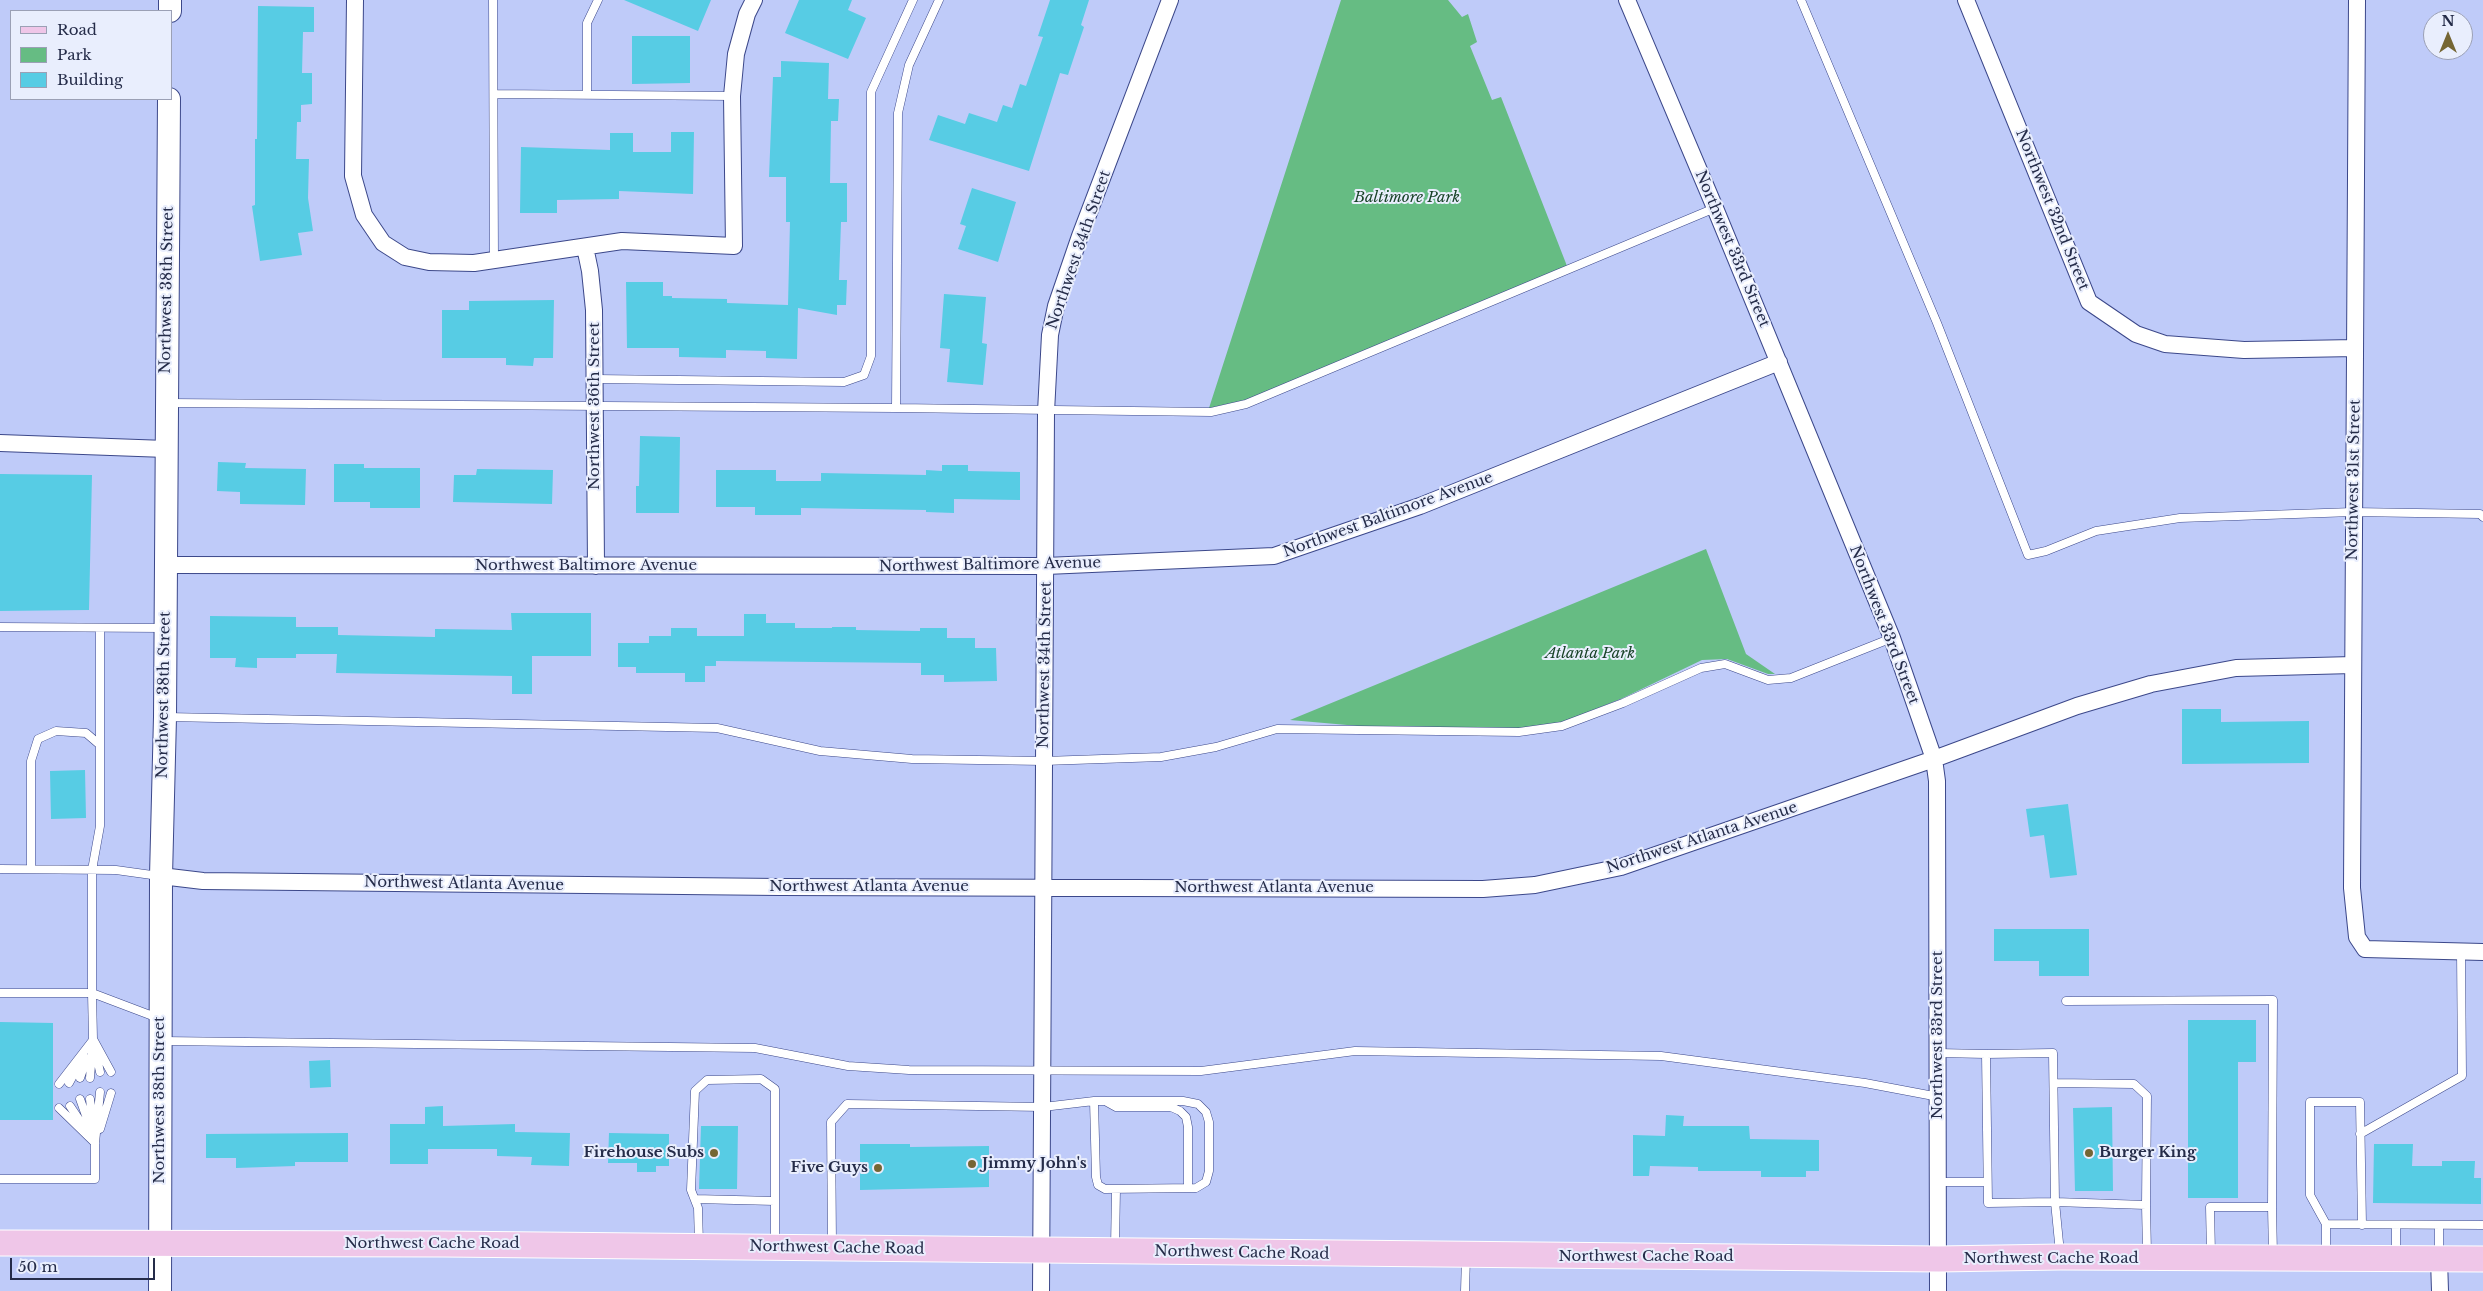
<!DOCTYPE html>
<style>
body{margin:0}
#map{position:relative;width:2483px;height:1291px;overflow:hidden;background:#bfcbf9;font-family:"Libre Baskerville",serif}
canvas{display:block}
.legend{position:absolute;left:10px;top:10px;width:162px;height:90px;box-sizing:border-box;background:#e9eefd;border:1px solid #9ba0b5;margin:0;padding:6px 9px;list-style:none;font-size:15px;color:#252c49}
.legend li{display:flex;align-items:center;gap:10px;height:25px}
.legend b{width:25px;border:1px solid #9ba0b5}
.north{position:absolute;left:2423px;top:10px;width:50px;height:50px;box-sizing:border-box;background:#e9eefd;border:1px solid #9ba0b5;border-radius:50%;rotate:0deg;font-size:14px;font-weight:700;line-height:20px;text-align:center;color:#252c49}
.north::after{content:'';display:block;margin:auto;width:18px;height:22px;background:#756634;clip-path:polygon(50% 0,100% 100%,50% 72%,0 100%)}
.scale{position:absolute;left:10px;top:1258px;width:145px;height:22px;box-sizing:border-box;border:2px solid #252c49;border-top:0;padding-left:6px;font-size:15px;line-height:18px;white-space:nowrap;color:#252c49;-webkit-text-stroke:4px #e9eefd;paint-order:stroke}
</style>
<div id="map">
<canvas width="2483" height="1291"></canvas>
<ul class="legend">
<li><b style="height:6px;background:#efc6e8"></b>Road</li>
<li><b style="height:14px;background:#66bc83"></b>Park</li>
<li><b style="height:14px;background:#57cce4"></b>Building</li>
</ul>
<div class="north">N</div>
<div class="scale">50 m</div>
</div>
<script>
const ctx = document.querySelector('canvas').getContext('2d');
ctx.lineJoin = 'round';
function paint(path, color) {
  ctx.fillStyle = color;
  ctx.fill(path, 'evenodd');
}
function toPath(rows) {
  const path = new Path2D();
  for (const r of rows) {
    path.moveTo(r[0], r[1]);
    for (let i = 2; i < r.length; i += 2) path.lineTo(r[i], r[i + 1]);
  }
  return path;
}
function trace(path, color, width, dash) {
  ctx.strokeStyle = color;
  ctx.lineWidth = width;
  ctx.lineCap = dash ? 'butt' : 'round';
  ctx.setLineDash(dash || []);
  ctx.stroke(path);
}
function label(font, color, halo, rows, align = 'center') {
  ctx.font = font + ' "Libre Baskerville",serif';
  ctx.lineWidth = 4;
  ctx.setLineDash([]);
  ctx.textBaseline = 'middle';
  ctx.strokeStyle = halo;
  ctx.fillStyle = color;
  for (const [text, x, y, turn = 0] of rows) {
    ctx.save();
    ctx.translate(x, y);
    ctx.rotate((+turn || 0) * Math.PI / 180);
    ctx.textAlign = isNaN(turn) ? turn : align;
    if (halo) ctx.strokeText(text, 0, 0);
    ctx.fillText(text, 0, 0);
    ctx.restore();
  }
}
paint(toPath([
 [1341,0,1448,0,1462,17,1468,14,1477,42,1470,46,1492,100,1501,97,1567,266,1246,400,1209,408],
 [1706,549,1746,654,1775,674,1768,674,1727,659,1702,660,1623,698,1561,723,1520,730,1370,727,1290,720]
]), '#66bc83');
paint(toPath([
 [624,0,711,0,698,31],
 [799,0,852,0,848,10,866,18,848,59,785,33],
 [1050,0,1089,0,1081,25,1084,27,1068,75,1060,73,1029,171,929,140,938,115,965,124,969,113,997,122,1003,105,1012,108,1020,84,1026,86,1043,37,1038,36],
 [258,6,314,7,314,32,303,32,302,73,312,73,312,104,301,105,301,122,297,122,296,159,309,159,308,198,313,231,298,233,302,255,260,261,252,206,255,205,255,139,257,139],
 [632,36,690,36,690,83,632,84],
 [781,61,829,63,828,99,839,99,838,121,831,121,830,183,847,183,847,222,841,222,839,280,847,280,846,305,837,305,837,315,798,308,797,359,766,358,766,351,726,350,726,358,679,357,679,348,627,348,626,282,663,282,663,296,672,296,672,298,727,299,727,303,788,305,790,222,786,222,786,177,769,177,773,77,781,77],
 [671,132,694,132,693,194,619,191,619,199,557,200,557,213,520,213,521,147,610,150,610,133,633,133,633,152,671,152],
 [972,188,1016,202,998,262,958,249,966,226,960,224],
 [944,294,986,297,982,343,987,344,983,385,947,382,950,349,940,348],
 [554,300,553,358,534,358,533,366,506,365,506,358,442,358,442,310,469,310,469,301],
 [640,436,680,437,679,513,636,513,636,486,639,486],
 [218,462,246,463,245,468,306,469,305,505,240,504,240,492,217,491],
 [334,464,364,464,364,468,420,468,420,508,370,508,370,502,334,502],
 [942,465,968,465,968,471,1020,472,1020,500,954,499,954,513,926,512,926,510,801,508,801,515,755,515,755,507,716,507,716,470,776,470,776,481,821,481,821,473,926,475,926,470,942,471],
 [477,469,553,470,552,504,453,502,454,475,476,475],
 [0,474,92,475,89,610,0,611],
 [511,613,591,613,591,656,532,656,532,694,512,694,512,676,336,673,337,654,296,654,296,658,257,658,257,668,235,667,236,658,210,658,210,616,296,617,296,627,338,627,338,635,435,637,435,629,512,630],
 [744,614,766,614,766,623,795,623,795,628,832,628,832,627,856,627,856,630,920,631,920,628,947,628,947,638,975,638,975,648,996,648,997,681,944,682,944,675,921,675,921,663,716,661,716,666,705,666,705,682,685,682,685,673,636,673,636,667,618,667,618,643,649,643,649,636,671,636,671,628,697,628,697,636,744,636],
 [2182,709,2221,709,2221,722,2309,721,2309,763,2182,764],
 [85,770,86,818,51,819,50,771],
 [2068,804,2077,875,2050,878,2044,835,2030,837,2026,809],
 [1994,929,2089,929,2089,976,2039,976,2039,961,1994,961],
 [2188,1020,2256,1020,2256,1062,2238,1062,2238,1198,2188,1198],
 [0,1022,53,1023,53,1120,0,1120],
 [330,1060,331,1087,310,1088,309,1061],
 [443,1106,443,1126,515,1124,515,1132,570,1133,569,1166,531,1165,532,1157,497,1156,497,1149,428,1149,428,1164,390,1164,390,1124,425,1124,425,1107],
 [2112,1107,2113,1191,2075,1191,2073,1108],
 [1666,1115,1684,1116,1683,1126,1749,1126,1750,1139,1819,1140,1819,1171,1806,1171,1806,1177,1761,1177,1761,1171,1698,1171,1698,1167,1650,1166,1649,1176,1633,1176,1633,1135,1665,1136],
 [701,1126,738,1126,737,1189,699,1189],
 [348,1133,348,1162,295,1162,295,1166,236,1168,236,1158,206,1158,206,1134],
 [609,1133,669,1134,669,1166,656,1166,656,1172,637,1172,637,1163,608,1163],
 [860,1144,910,1144,910,1147,989,1146,989,1187,860,1190],
 [2374,1144,2413,1144,2412,1166,2442,1166,2442,1161,2475,1161,2474,1178,2481,1178,2481,1204,2373,1203]
]), '#57cce4');
const lane = toPath([
 [493,0,494,260],
 [1801,0,1937,323,2028,555,2046,551,2096,531,2180,518,2353,512,2480,514,2483,517],
 [494,94,732,96],
 [587,95,587,23,598,0],
 [595,379,844,382,864,375,871,356,871,92,913,0],
 [168,403,896,408,898,113,909,65,939,0],
 [896,408,1211,412,1246,404,1715,208],
 [0,627,163,628],
 [167,717,717,728,820,751,912,759,1044,761,1161,757,1216,747,1277,729,1519,732,1562,726,1623,703,1701,668,1725,664,1768,680,1791,678,1892,638],
 [100,745,100,628],
 [0,869,116,870,159,876],
 [0,993,92,993,92,870,100,826,100,745,86,733,56,731,38,739,31,761,31,869],
 [2066,1001,2273,1000,2272,1207,2210,1207,2211,1254],
 [93,1039,111,1072],
 [162,1041,755,1048,848,1066,909,1070,1201,1071,1355,1051,1661,1056,1865,1083,1939,1097],
 [95,1049,100,1072],
 [1938,1053,1986,1054],
 [80,1078,87,1058],
 [90,1078,93,1039,92,993,158,1018],
 [69,1083,81,1061],
 [2054,1083,2134,1084,2147,1096,2146,1205],
 [59,1084,93,1040],
 [80,1099,94,1138],
 [90,1099,93,1126],
 [1107,1102,1116,1107,1171,1107,1180,1111,1186,1117,1188,1127,1188,1188],
 [70,1106,84,1127],
 [59,1108,95,1143],
 [100,1129,111,1093],
 [2360,1134,2462,1076,2461,951],
 [0,1179,95,1179,95,1143,100,1092],
 [1939,1182,1987,1182],
 [695,1199,775,1201],
 [2272,1207,2273,1255],
 [2326,1224,2310,1195,2310,1102,2360,1102,2362,1225],
 [2396,1225,2396,1255],
 [699,1244,698,1208,691,1190,695,1091,707,1080,761,1079,775,1089,775,1245],
 [832,1244,831,1122,847,1104,1043,1107,1094,1101,1183,1101,1198,1104,1206,1112,1209,1122,1209,1171,1206,1182,1196,1188,1105,1189,1098,1185,1096,1177,1094,1101],
 [1115,1247,1116,1189],
 [2060,1253,2055,1202,1988,1203,1986,1054,2053,1053,2055,1202,2146,1205,2147,1253],
 [2326,1254,2326,1224,2483,1225],
 [2439,1255,2439,1225],
 [1465,1291,1466,1257]
]);
const street = toPath([
 [355,0,353,176,364,215,383,243,405,257,429,262,474,263,622,241,734,246,732,96,736,54,747,14,754,0],
 [1627,0,1715,208,1892,638,1934,759,1937,781,1938,1291],
 [1966,0,2089,302,2136,334,2165,344,2244,350,2355,348],
 [2357,0,2352,888,2357,937,2365,949,2483,952],
 [585,247,590,271,594,310,596,566],
 [0,443,166,449],
 [166,565,1046,566,1274,556,1420,506,1779,362],
 [161,876,203,881,779,887,1483,889,1535,885,1621,867,1934,759,2077,706,2151,684,2236,668,2353,665],
 [2439,1259,2440,1291],
 [1041,1291,1046,412,1050,335,1056,306,1080,236,1170,0]
]);
const secondary = toPath([
 [170,11,170,0],
 [160,1291,161,876,165,717,169,99]
]);
const primary = toPath([
 [0,1243,443,1244,1939,1259,2060,1257,2483,1259]
]);
trace(lane, '#3c488a', 9);
trace(street, '#3c488a', 18);
trace(secondary, '#3c488a', 24);
trace(primary, '#fff', 27);
trace(lane, '#fff', 8);
trace(street, '#fff', 16);
trace(secondary, '#fff', 22);
trace(primary, '#efc6e8', 25);
for (const [x, y, r, color] of [
 [714,1153,5,"#756634"],
 [2089,1153,5,"#756634"],
 [972,1164,5,"#756634"],
 [878,1168,5,"#756634"]
]) {
  const dot = new Path2D();
  dot.arc(x, y, r, 0, 2 * Math.PI);
  ctx.fillStyle = color;
  ctx.fill(dot);
  trace(dot, '#e9eefd', 2);
}
label('italic 15px', '#194328', '#e9eefd', [
 ["Baltimore Park",1407,198],
 ["Atlanta Park",1590,654]
]);
label('15px', '#252c49', '#e9eefd', [
 ["Northwest 32nd Street",2052,210,68],
 ["Northwest 33rd Street",1732,249,67],
 ["Northwest 34th Street",1079,250,-71],
 ["Northwest 38th Street",167,290,-89],
 ["Northwest 36th Street",595,406,-90],
 ["Northwest 31st Street",2354,480,-89],
 ["Northwest Baltimore Avenue",1388,515,-20],
 ["Northwest Baltimore Avenue",990,565,-1],
 ["Northwest Baltimore Avenue",586,566],
 ["Northwest 33rd Street",1884,625,69],
 ["Northwest 34th Street",1045,665,-89],
 ["Northwest 38th Street",164,695,-89],
 ["Northwest Atlanta Avenue",1702,838,-18],
 ["Northwest Atlanta Avenue",464,884,1],
 ["Northwest Atlanta Avenue",869,887],
 ["Northwest Atlanta Avenue",1274,888],
 ["Northwest 33rd Street",1938,1035,-90],
 ["Northwest 38th Street",160,1100,-90],
 ["Northwest Cache Road",432,1244],
 ["Northwest Cache Road",837,1248,1],
 ["Northwest Cache Road",1242,1253,1],
 ["Northwest Cache Road",1646,1257],
 ["Northwest Cache Road",2051,1259]
]);
label('bold 15px', '#252c49', '#e9eefd', [
 ["Firehouse Subs",704,1153],
 ["Burger King",2099,1153,"left"],
 ["Jimmy John's",982,1164,"left"],
 ["Five Guys",868,1168]
], 'right');
</script>
